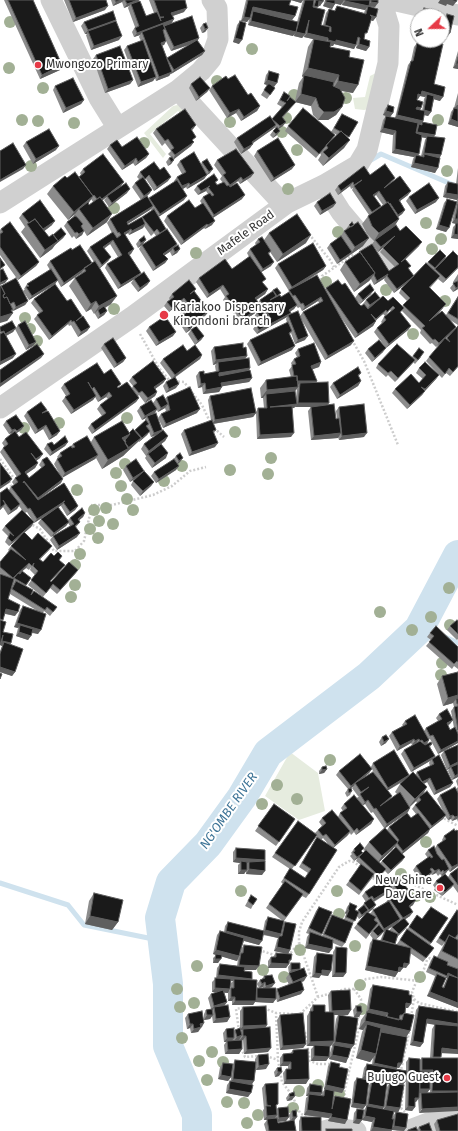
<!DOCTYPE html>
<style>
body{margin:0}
#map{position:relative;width:458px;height:1131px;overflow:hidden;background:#fff;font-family:"Fira Sans",sans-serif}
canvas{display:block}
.north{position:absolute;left:410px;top:8px;width:40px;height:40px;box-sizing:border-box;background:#fff;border:1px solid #adadad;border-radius:50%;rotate:248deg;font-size:11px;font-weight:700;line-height:16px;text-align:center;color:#333}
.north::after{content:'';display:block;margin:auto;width:14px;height:18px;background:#e63946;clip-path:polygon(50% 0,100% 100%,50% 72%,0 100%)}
</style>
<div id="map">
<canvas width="458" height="1131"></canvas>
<div class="north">N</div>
</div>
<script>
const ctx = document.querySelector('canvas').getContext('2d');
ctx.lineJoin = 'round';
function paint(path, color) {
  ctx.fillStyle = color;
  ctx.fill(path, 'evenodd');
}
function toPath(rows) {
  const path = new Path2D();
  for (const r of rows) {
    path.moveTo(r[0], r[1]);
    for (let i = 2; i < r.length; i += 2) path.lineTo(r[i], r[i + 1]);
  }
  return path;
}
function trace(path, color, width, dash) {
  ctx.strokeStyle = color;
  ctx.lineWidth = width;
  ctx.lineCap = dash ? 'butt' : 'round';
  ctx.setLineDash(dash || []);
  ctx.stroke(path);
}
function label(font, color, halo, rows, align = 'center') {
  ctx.font = font + ' "Fira Sans",sans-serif';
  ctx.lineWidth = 4;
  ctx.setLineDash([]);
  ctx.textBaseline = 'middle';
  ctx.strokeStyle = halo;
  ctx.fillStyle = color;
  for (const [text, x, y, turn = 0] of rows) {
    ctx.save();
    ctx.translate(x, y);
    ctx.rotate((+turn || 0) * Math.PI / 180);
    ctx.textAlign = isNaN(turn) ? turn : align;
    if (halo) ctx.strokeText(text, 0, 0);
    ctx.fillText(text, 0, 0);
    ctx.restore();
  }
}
paint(toPath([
 [378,72,383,107,364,110,355,109,353,98,365,97,370,76],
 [182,104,195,125,178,111,150,134,166,154,163,158,144,133,173,106],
 [290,752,318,773,325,811,299,820,265,796]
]), '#e6ecdf');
trace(toPath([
 [371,160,381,154,458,187],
 [436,596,415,613,427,620,438,632],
 [445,637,458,643],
 [0,883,68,905,84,925,163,941]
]), '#cfe2ee', 5);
trace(toPath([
 [197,1131,197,1115,168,1046,168,984,160,918,171,882,208,844,242,797,268,753,369,676,419,629,458,555]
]), '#cfe2ee', 30);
trace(toPath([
 [309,234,330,260,334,267],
 [320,284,322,276,354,254],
 [140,334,159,368,170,381,184,382,202,405,211,424],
 [352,340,364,361,398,445],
 [214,428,224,437],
 [0,459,13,477,9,481,12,488,7,490],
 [29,523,40,529,54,551,75,551,84,541,92,505,112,505,153,495,172,486,190,471,206,467],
 [442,815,445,819,458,826],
 [370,875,376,881,404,880,458,905],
 [259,950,277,956],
 [288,956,299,943],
 [354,989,361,999,361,1008],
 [318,997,299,942,299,932,302,922,339,867,349,861,354,862,362,868],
 [414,999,419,1003,458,1012],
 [264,1008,276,1013],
 [293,1014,276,1013,278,1060,282,1082,292,1095,300,1113,308,1118],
 [300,1014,318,997,345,989,354,989,366,979,381,977,420,981,427,960,430,958,434,960],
 [411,1017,414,999,412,992,417,980],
 [239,1031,236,1009,245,1007],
 [305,1032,310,1061,318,1064,332,1064],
 [241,1048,245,1057,259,1056],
 [266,1056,278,1060],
 [337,1066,347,1070],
 [403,1072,401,1070,410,1028],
 [404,1080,401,1108,405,1112],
 [347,1099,344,1093,358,1033,357,1020,361,1013]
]), '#cdcdcd', 2.5, [2, 2]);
trace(toPath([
 [51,0,99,98,117,127],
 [392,0,458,15],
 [178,90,284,205],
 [324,185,341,212,389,269],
 [0,203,178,90,201,71,211,59,218,39,217,8,212,0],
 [0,408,132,317,287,203,324,185,358,165,367,150,388,63,389,26,381,0],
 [324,1131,334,1128,356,1131],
 [407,1131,428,1123,458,1116]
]), '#d0d0d0', 21);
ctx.fillStyle = '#a2b095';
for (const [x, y] of [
 [10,22],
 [252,49],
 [9,68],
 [217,81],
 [43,88],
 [294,95],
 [346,98],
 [286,118],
 [22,120],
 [438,120],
 [38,121],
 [230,122],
 [74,123],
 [282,132],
 [144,143],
 [297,150],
 [31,166],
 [447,171],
 [288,189],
 [114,208],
 [426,223],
 [338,232],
 [441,239],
 [432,249],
 [196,253],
 [326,282],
 [386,290],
 [445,301],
 [114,309],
 [25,318],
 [30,329],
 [413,334],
 [37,341],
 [127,418],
 [59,423],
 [24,428],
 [235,432],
 [271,458],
 [125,464],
 [182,466],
 [230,470],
 [116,473],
 [268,474],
 [164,481],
 [121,486],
 [77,490],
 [127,499],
 [106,508],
 [94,510],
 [133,510],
 [99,521],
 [113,524],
 [90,529],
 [98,538],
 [80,554],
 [75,565],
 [75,585],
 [449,588],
 [71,597],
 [380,612],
 [431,617],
 [450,625],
 [412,630],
 [442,663],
 [441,675],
 [330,760],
 [277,785],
 [297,799],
 [262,804],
 [426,842],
 [401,874],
 [241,891],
 [337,891],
 [416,896],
 [430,897],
 [339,914],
 [355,946],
 [300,950],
 [197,966],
 [263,970],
 [284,977],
 [420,977],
 [360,985],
 [177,989],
 [194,1003],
 [180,1007],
 [362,1009],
 [182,1038],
 [212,1052],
 [199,1061],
 [223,1062],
 [207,1080],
 [318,1085],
 [299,1091],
 [339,1094],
 [227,1102],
 [244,1103],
 [293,1108],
 [258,1115],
 [247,1123]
]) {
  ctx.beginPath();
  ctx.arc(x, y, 6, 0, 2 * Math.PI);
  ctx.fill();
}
paint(toPath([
 [4,0,33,0,62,65,60,70,40,79],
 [64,0,106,0,105,10,73,22],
 [111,0,139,0,139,1,146,16,154,13,149,0,185,0,184,12,173,16,174,19,171,24,163,26,164,27,164,26,199,38,197,41,205,51,202,55,171,74,171,73,169,76,156,81,155,78,153,81,138,87,124,50,127,46,141,41,139,37,140,35,134,37,132,32,135,27,128,8,129,6,124,8,122,2,113,6],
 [166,41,171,51,189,45,167,58,162,45,164,45],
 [246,0,303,0,301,3,291,0,289,5,295,16,292,20,297,22,303,0,324,0,320,6,318,5,317,8,321,25,323,25,326,13,329,9,334,11,337,6,364,13,365,10,342,5,342,2,341,5,335,3,332,9,323,6,325,0,378,0,375,7,368,7,376,17,373,21,371,20,364,37,364,39,369,47,366,51,356,48,357,42,356,45,354,49,334,44,333,46,331,46,330,47,349,57,353,93,341,91,342,107,336,115,328,120,318,120,313,115,311,106,295,102,283,118,283,126,278,129,277,135,273,138,270,135,273,131,276,129,274,128,273,129,252,143,250,148,241,154,234,142,237,138,272,119,282,107,277,104,284,92,287,101,295,101,299,83,303,77,302,76,308,47,313,39,304,37,304,36,302,38,294,36,294,34,293,36,248,25,249,19,247,22,241,21],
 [424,8,438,16,420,16,421,12],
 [447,14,450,33,447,37,442,35,442,28,444,18],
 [115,21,119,40,91,50,86,35,87,34,85,34,81,26,84,22],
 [240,21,239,44,233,42,237,25],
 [203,24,208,28,205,32,202,33,200,28],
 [425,40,434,84,440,101,434,99,431,112,428,116,424,115,423,122,434,137,441,155,435,173,411,167,413,159,414,157,392,153,393,135,380,132,383,120,386,116,395,118,408,65,411,61,414,47,417,43,422,44],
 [420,96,425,97,424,99,422,111,420,110,421,108,417,100,417,98,418,99],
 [421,137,426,138,425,140,421,156,418,155],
 [458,51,458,69,453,68],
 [96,55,133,80,130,84,105,93,93,59],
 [269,71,274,87,273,86,275,88,267,99,261,95,267,85,264,84,266,75],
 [228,79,248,95,260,106,257,111,241,121,236,113,227,118,209,90,212,86],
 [191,84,210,88,207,92,196,101,189,88],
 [55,86,84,100,81,104,63,113,53,90],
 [458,93,458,127,448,124,451,112,454,108],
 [388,105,393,113,390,117,383,115,385,109],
 [342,114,358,122,348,138,344,148,323,166,318,160,321,155,320,153,321,152,316,158,285,131,288,126,331,140,337,135,331,132],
 [196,125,193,129,192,130,193,141,191,146,173,159,174,160,171,164,168,166,166,162,169,158,171,157,168,154,171,151,165,143,162,146,153,133,156,129],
 [26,142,56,150,33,164,23,146],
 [110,145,122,147,149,154,146,158,135,166,133,163,122,170,107,149],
 [257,151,292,169,271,182,254,156],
 [217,160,251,177,240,184,238,181,230,187,242,199,213,218,212,225,205,229,204,228,181,245,164,221,167,216,195,208,202,204,200,201,203,197,208,194,206,191,198,195,194,190,197,186,218,180,216,182,217,185,223,183,220,179,222,176,214,165],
 [180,161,201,164,202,162,210,173,207,175,204,179,187,189,186,187,183,189,184,200,158,217,164,231,177,244,176,247,180,249,177,253,172,256,170,252,171,251,164,255,168,259,165,263,153,271,139,249,141,245,138,248,136,244,139,240,144,244,156,236,154,233,151,236,144,226,143,228,129,235,128,233,125,235,131,254,129,255,138,276,150,281,147,285,138,292,131,283,134,279,118,289,105,268,107,264,118,257,110,244,104,249,111,257,108,261,100,268,111,304,105,308,107,311,104,315,98,319,95,314,95,313,94,314,91,309,86,312,69,286,75,278,80,274,81,273,61,287,57,280,55,284,29,300,23,291,25,289,24,289,27,284,50,270,47,265,50,261,72,250,92,264,94,262,87,251,90,247,112,233,107,223,110,219,141,200,132,187,135,183,139,179,137,177,140,172,168,181,154,191,146,179,145,180,152,190,149,194,147,196,149,199,175,182,174,181,177,177,182,174,177,165],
 [151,209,152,211,142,218,128,225,128,224],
 [458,168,458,239,451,238,453,227,456,224,452,223,454,212,446,232,436,229,444,203,447,199,456,202,457,200,443,197,445,186,448,182,456,184],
 [83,169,121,186,127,193,109,207,104,200,107,197,103,200,107,222,87,236,84,231,82,235,76,239,74,236,72,238,64,226,67,222,73,217,75,214,68,220,47,194,53,186,67,178,79,177,81,175,80,173],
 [91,199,93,202,89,205,88,203],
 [370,175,392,182,408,195,400,201,405,210,402,214,398,217,399,219,395,225,400,231,419,246,405,260,412,278,428,262,446,256,444,261,434,270,434,271,435,269,458,256,458,268,443,283,438,279,430,288,443,308,435,317,446,315,458,296,458,325,450,320,456,327,454,331,458,367,450,376,446,373,442,378,426,361,429,357,453,331,436,347,432,343,430,344,420,333,421,330,402,311,400,313,411,326,408,330,386,348,374,332,377,328,382,323,381,322,384,317,391,311,390,310,385,316,383,314,375,320,376,321,373,326,355,338,340,316,351,345,325,360,300,317,305,340,295,344,291,333,290,334,292,350,258,366,247,344,250,340,287,323,286,319,287,317,257,334,253,329,256,325,258,323,254,317,257,312,261,310,260,308,258,311,241,323,223,300,225,297,220,289,207,298,196,282,199,278,232,269,249,257,247,253,250,249,256,245,255,243,258,239,264,240,269,233,306,243,277,262,270,252,269,255,271,266,261,272,263,283,268,289,265,294,256,300,258,303,260,300,272,292,273,290,281,297,288,293,289,291,275,268,278,264,326,266,323,270,298,286,325,289,326,288,342,285,355,298,358,294,371,294,360,304,357,300,361,306,364,305,363,304,366,300,377,301,388,301,402,306,407,301,399,293,401,289,409,281,394,293,384,280,385,278,374,285,371,279,369,281,354,292,340,270,345,262,389,271,395,267,380,252,386,245,378,252,372,244,375,240,374,241,367,234,362,224,369,215,352,190,353,188,351,189,350,186,338,195,335,190,338,186],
 [376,195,383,205,380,207,374,196],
 [318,301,319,303,303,312,300,316,289,315,291,313,290,312,294,309,296,306,298,308,300,307,302,311],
 [409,197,436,202,415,214,406,201],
 [317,202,336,203,333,207,320,215,314,206],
 [22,214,52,225,44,231,49,237,53,235,66,234,63,238,55,245,52,249,40,258,21,232,25,227,19,218],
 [349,225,363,246,337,264,327,248,330,244,341,236,344,231,347,230,346,229],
 [1,229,39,262,36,266,18,280,0,255,0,230],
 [458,274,458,289,453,292,450,288,454,283,453,282],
 [0,286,28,301,25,305,13,311,13,310,12,311,13,313,7,321],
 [196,289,194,292,206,315,192,325,193,326,190,330,186,333,178,321,182,316,178,310,181,306,183,304,181,302,169,312,164,306,167,302,170,300,169,298,172,294],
 [34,299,67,301,80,318,90,327,87,331,78,337,71,325,69,326,68,324,49,340,34,319,39,313,31,303],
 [18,325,36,342,33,346,26,350,15,329,13,332,6,336,13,358,0,365,0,327,16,328],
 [149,327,173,336,156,346,146,331],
 [191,330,204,336,201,340,195,345,188,334],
 [104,344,126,358,123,362,114,368,101,348],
 [214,347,243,348,247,356,245,358,252,378,249,382,222,386,219,392,203,394,202,387,198,388,196,376,199,372,204,374,216,372,215,366,216,364,213,365,211,351],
 [419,348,421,357,415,364,413,362,395,382,388,375,386,377,376,368,378,364,412,357],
 [298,349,321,362,319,367,312,369,317,381,316,382,327,405,336,419,337,419,336,411,339,407,364,437,339,440,338,437,338,438,311,440,308,411,311,407,295,407,294,408,292,408,291,437,257,439,256,413,253,417,213,424,216,430,214,433,215,447,189,456,181,434,184,430,211,421,208,400,210,396,256,412,258,408,264,408,263,398,261,398,260,388,266,380,291,377,289,370,292,366,291,363,294,359,297,357,295,353],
 [297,389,296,397,295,391],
 [368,349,383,352,372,362,365,353],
 [187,351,202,355,200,359,173,379,176,388,166,393,163,386,166,382,172,379,160,363,163,359],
 [419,368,439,375,436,379,425,391,422,395,407,409,392,393,395,389,419,383,423,379,416,373],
 [361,373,358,377,361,381,358,386,337,399,330,387,333,383],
 [104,374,119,388,132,388,133,386,129,381,132,377,166,379,163,383,155,389,157,392,155,396,145,403,139,395,138,396,139,398,136,402,92,434,88,428,91,424,102,416,97,409,100,405,108,399,106,397,98,402,95,397,93,400,71,414,62,401,66,396,61,388,64,384],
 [167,397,197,413,163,428,158,418,161,414,166,411,165,408,158,412,157,410,154,414,162,430,161,432,168,436,165,441,152,451,166,458,152,468,145,458,147,455,146,456,141,449,144,444,156,435,151,437,149,432,147,435,139,442,138,441,123,456,102,469,96,458,95,459,62,477,61,483,38,500,64,483,78,506,75,510,67,516,61,506,62,505,58,507,68,520,70,518,85,513,83,517,79,520,80,522,76,527,77,537,57,550,50,540,53,536,70,526,68,523,66,526,51,537,38,523,41,519,54,510,34,523,27,512,25,513,34,522,31,527,9,546,5,542,8,536,2,530,5,526,23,511,19,506,17,509,8,515,3,507,0,510,0,493,9,490,11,487,14,485,12,482,15,478,17,477,0,452,3,448,4,446,2,443,5,439,12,433,9,434,3,425,6,421,24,426,21,430,16,433,19,437,40,458,36,461,38,463,35,468,26,474,29,478,42,468,39,465,42,460,59,473,54,464,57,459,58,458,57,457,60,453,71,446,73,444,91,442,94,437,129,433,134,431,145,421,145,420,146,418,142,420,137,411,140,407,153,403,156,399,165,399],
 [47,410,46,411,57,435,49,440,43,429,35,434,24,416,27,412],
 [68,442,65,446,50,456,44,449,47,444,54,445],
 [176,456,180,462,178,464,176,470,156,483,151,476,154,472,173,460],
 [126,466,144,471,154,482,151,486,140,496,131,485,133,481,136,478,130,482,123,470],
 [32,540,52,546,49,550,40,559,43,562,59,560,62,569,50,582,51,582,78,570,57,594,50,588,43,597,28,585,35,575,30,570,31,567,29,570,26,568,22,571,31,578,26,586,31,595,57,607,50,616,44,611,43,613,38,634,32,633,28,640,16,636,18,628,14,627,20,610,23,606,36,610,10,594,8,599,15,616,5,614,2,621,3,632,11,643,10,644,15,672,12,676,0,672,0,651,2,646,0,645,1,574,0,573,0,562,9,551,8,550,11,546],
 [458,621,458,639,457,640,447,630,450,626],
 [430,633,458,647,458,669,454,666,452,669,426,646,431,640,427,637],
 [458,672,458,743,438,754,430,739,429,739,429,740,427,744,432,744,430,747,435,756,433,758,453,783,450,787,434,795,427,782,424,784,427,787,423,794,444,813,437,799,440,795,456,789,458,787,456,781,458,778,458,822,457,819,452,821,451,819,448,820,445,816,443,819,430,829,428,833,402,854,405,857,402,861,388,874,385,871,376,880,373,877,359,895,346,885,361,865,356,861,358,858,354,861,350,856,352,854,351,853,354,849,362,852,363,853,365,851,363,850,369,842,384,828,373,812,371,813,365,804,362,805,374,819,371,824,356,835,354,832,351,835,350,833,347,836,333,848,309,894,306,898,302,896,284,921,283,924,285,922,290,950,288,954,291,960,286,968,268,968,268,961,271,957,273,957,276,953,284,953,274,951,277,940,278,938,263,935,259,945,244,941,241,949,244,945,256,970,245,970,244,971,252,979,251,980,256,990,257,988,263,988,263,987,259,988,257,984,260,980,262,979,264,976,272,987,267,988,276,991,277,989,289,985,286,978,289,974,288,967,291,963,299,970,304,981,302,982,301,994,277,1002,276,997,273,1003,255,1002,253,1005,232,1005,232,1001,228,1001,228,992,231,988,231,983,233,981,231,981,228,993,224,992,227,1002,224,1006,230,1017,227,1022,213,1023,212,1016,210,1019,204,1020,204,1014,206,1010,211,1009,208,998,211,994,217,992,212,992,212,982,216,978,217,968,220,964,237,966,238,959,237,961,221,956,218,963,213,963,213,958,216,955,213,954,217,935,220,931,224,932,225,926,228,922,263,931,265,921,268,917,283,921,266,908,283,884,281,882,290,869,272,857,298,821,315,833,322,826,319,822,322,818,338,817,340,813,343,811,341,808,344,804,357,798,359,796,358,796,352,788,354,786,351,788,352,791,350,795,347,797,345,793,348,789,336,775,339,771,371,767,373,763,409,775,415,775,417,772,430,766,429,763,430,761,411,772,401,754,404,750,416,743,412,745,411,743,397,751,389,736,392,732,403,726,402,725,405,721,424,731,426,728,438,721,436,718,439,714,450,724,448,725,450,730,454,728,451,711,454,707,453,703,443,706,437,684,442,676],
 [372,769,376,777,362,779,369,773],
 [404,781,400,784,395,792,397,794,390,799,392,796,387,791],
 [416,801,417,803,415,805,412,809,416,814,411,818,407,813,410,807],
 [405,814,389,827,387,830,385,828],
 [316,835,319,839,317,837,299,867,308,873,305,878,292,869],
 [323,838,329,845,321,840],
 [394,847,395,848,380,863,379,862,392,850],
 [382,737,386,743,381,746,379,742],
 [458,745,458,777,452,780,448,771,449,769,447,770,441,755,444,751],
 [322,767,327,769,324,773,319,774,319,771],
 [274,804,295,819,276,846,255,831],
 [455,831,458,831,458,866,450,872,448,870,445,874,448,877,450,874,458,868,458,893,453,886,451,888,442,896,434,890,435,888,433,885,436,881,442,876,440,874,438,876,436,873,432,875,431,874,429,876,421,882,413,870,416,866,428,858,425,854,428,850,435,848,437,845,443,842,442,840,444,836],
 [236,848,265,860,264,861,262,875,246,874,246,871,244,874,238,874,238,865,240,863,233,862,233,852],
 [392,877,395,884,389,892,374,902,373,909,368,913,370,914,373,910,386,902,389,898,395,894,391,889,394,885,413,905,409,907,410,916,405,919,406,928,398,936,395,944,399,945,397,944,417,915,422,919,448,918,430,945,434,948,423,962,410,953,406,968,403,967,400,972,398,972,395,977,365,970,370,943,373,939,374,940,370,935,372,931,366,939,354,928,365,914,359,919,357,916,353,923,345,943,342,947,333,943,329,953,305,948,307,937,309,934,306,933,316,911,319,907,322,934,321,936,322,936,329,919,332,915,344,920,346,914,345,913,347,907,350,903,355,910,357,911,366,902,362,896,365,892,388,882],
 [397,924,392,927,389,931,387,930],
 [384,931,383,934,380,941,375,940],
 [94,893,118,922,112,930,85,924,89,901],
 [251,895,253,905,251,909,245,906],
 [457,910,458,911,458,977,457,978,458,977,458,1008,427,996,434,979,435,976,426,972,431,960,434,956,437,957,445,942,442,946,436,942],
 [446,978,447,978,443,987,442,987],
 [336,947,346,973,343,977,332,977,333,958,328,976,321,975,319,978,312,977,314,957,317,953,333,955,333,952],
 [373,985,408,1008,405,1008,405,1013,410,1031,406,1037,402,1063,399,1068,397,1067,397,1069,406,1071,406,1062,409,1058,420,1060,422,1058,430,1058,432,1029,435,1024,427,1023,423,1043,420,1047,410,1045,416,1010,419,1006,458,1012,441,1053,440,1058,458,1058,419,1113,418,1098,415,1102,415,1107,412,1111,405,1110,406,1076,403,1085,400,1108,398,1112,404,1131,392,1130,391,1131,370,1131,372,1122,362,1120,359,1124,353,1123,354,1113,357,1109,364,1110,366,1107,369,1085,372,1081,369,1080,366,1105,363,1109,351,1107,354,1082,357,1078,362,1079,364,1068,367,1064,372,1064,373,1057,370,1062,356,1058,362,1032,363,1030,359,1029,361,1020,366,1013,370,989],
 [430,1083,430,1093,427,1093,430,1089],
 [387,1084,389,1084,387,1087,384,1109,383,1109],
 [393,1112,396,1112,393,1116,392,1119],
 [331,991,348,1015,340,1015,354,1045,350,1049,346,1063,329,1059,329,1057,326,1061,311,1061,311,1049,314,1046,307,1046,307,1016,310,1011,310,1009,313,1005,325,1012,329,1012,328,995],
 [334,1015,338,1015,336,1019,334,1033],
 [332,1044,332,1046,331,1049,329,1056,330,1046,331,1046],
 [356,1006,359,1017,354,1017,353,1010],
 [243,1007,267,1025,265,1028,268,1052,244,1054,243,1040,242,1040,242,1049,239,1054,225,1054,224,1045,226,1042,224,1042,223,1033,226,1029,234,1031,235,1030,240,1029,240,1011],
 [188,1014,202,1027,198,1032,191,1033,190,1028,187,1029,185,1018],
 [280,1015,306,1044,303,1048,280,1050,277,1020],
 [293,1050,306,1084,284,1084,283,1073,286,1069,288,1069,288,1066,280,1066,280,1058,283,1054,290,1054],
 [258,1055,266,1069,256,1070,248,1097,226,1093,227,1085,230,1081,231,1081,231,1077,228,1081,218,1079,220,1067,223,1063,233,1064,235,1060,255,1062,255,1059],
 [331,1062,339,1067,344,1089,342,1093,334,1091,333,1099,335,1096,345,1124,328,1121,329,1118,321,1117,321,1131,299,1131,299,1121,301,1117,321,1117,304,1115,306,1098,308,1096,306,1096,307,1088,310,1084,322,1093,320,1095,321,1095,322,1093,325,1089,324,1089,328,1066],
 [277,1068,279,1076,275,1077,274,1072],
 [265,1084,276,1107,276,1110,278,1108,289,1117,286,1121,278,1122,278,1123,290,1121,289,1115,292,1111,296,1131,266,1131,264,1124,267,1120,264,1120,263,1110,264,1109,262,1088],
 [289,1094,292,1100,287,1101,286,1098],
 [437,1120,458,1131,436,1131,434,1124],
 [419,1127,432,1131,407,1131,408,1130,417,1130]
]), '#8c8c8c');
paint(toPath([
 [121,0,124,0,122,2,113,6,116,2],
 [138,0,139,0,137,4,131,4,129,6,124,8,127,4],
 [291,0,303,0,301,3],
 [316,0,324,0,320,6,316,5],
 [335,0,344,0,341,5,333,3],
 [440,0,451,0,456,2,453,6,447,4,446,6,438,3],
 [345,1,368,6,371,2,378,3,375,7,368,6,365,10,342,5],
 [326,2,335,4,332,9,323,6],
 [108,6,105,10,73,22,76,18],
 [253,7,295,16,292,20,250,11],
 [187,8,184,12,169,17,171,13],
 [370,15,376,17,373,21,367,19],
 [244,17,250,18,247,22,241,21],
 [174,19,171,24,142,34,142,32,140,35,134,37,137,33],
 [116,20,113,24,88,31,87,34,85,34,88,30],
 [251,21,296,32,293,36,248,25],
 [208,28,205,32,202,33,205,29],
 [444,31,450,33,447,37,442,35,442,33],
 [296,32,305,34,302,38,294,36],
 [307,33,328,38,326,42,304,37],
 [122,36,119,40,91,50,94,46],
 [199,38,197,42,171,51,174,47],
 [235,38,242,40,239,44,233,42],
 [328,40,336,40,356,45,354,49,334,44,333,46,325,45],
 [166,41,164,45,158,47,161,43],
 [359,44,369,47,366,51,356,48],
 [205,51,202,55,171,74,174,70],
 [456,64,458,64,458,69,453,68],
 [62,65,60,70,40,79,42,75],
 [308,68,339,75,334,83,304,75,303,77,302,76],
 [172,72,169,76,156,81,159,77],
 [156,77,153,81,138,87,141,82],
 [133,80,130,84,105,93,108,89],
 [267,80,277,83,274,87,264,84],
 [338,81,358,85,353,93,333,89],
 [210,88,207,92,196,101,199,97],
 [422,91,443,97,440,101,426,97,427,94,425,97,420,96,418,99,415,98,418,94],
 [301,94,316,98,311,106,295,102,279,121,295,102],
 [84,100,81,104,63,113,66,108],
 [457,105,458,105,458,110,454,109],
 [260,106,257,111,241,121,244,117],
 [342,107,336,115,328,120,318,120,324,112],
 [417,107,421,108,418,112,414,111],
 [239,109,236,113,227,118,230,113],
 [424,110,431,112,428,116,421,114],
 [386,111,393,113,390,117,383,115],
 [397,115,423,121,420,125,394,119],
 [451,119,458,122,458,127,448,124],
 [286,122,283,126,277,130,280,126],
 [196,125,193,129,188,133,191,129],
 [276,125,273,129,249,146,252,142],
 [383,128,396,131,393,135,380,132],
 [280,131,277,135,273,138,276,134],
 [417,132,435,135,432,139,427,136,426,138,414,136],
 [350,140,344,148,323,166,329,158],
 [194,142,191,146,173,160,175,155],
 [253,144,250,148,241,154,244,149],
 [59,146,56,150,33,164,36,159],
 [395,149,419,154,416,158,416,155,414,157,392,153],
 [424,153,441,155,438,160,424,154,422,157,421,157],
 [149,154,146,158,135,166,138,162],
 [136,158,133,163,122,170,125,166],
 [174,160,171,164,168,166,171,162],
 [414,163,438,168,435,173,411,167],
 [26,165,23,169,0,182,0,180],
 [295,165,292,169,271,182,274,178],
 [213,169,210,173,207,175,204,179,187,189,190,185,206,176,209,172],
 [254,173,251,177,240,184,243,180],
 [171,177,168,181,154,191,157,187],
 [241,177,238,181,227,189,230,185],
 [124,182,121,186,96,205,99,201],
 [353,182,350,186,338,195,341,191],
 [189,183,186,187,179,191,182,186],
 [208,187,206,191,198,195,201,191],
 [130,189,127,193,109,207,112,203],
 [152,190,149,194,141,200,144,196],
 [379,191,376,195,370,199,373,195],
 [411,191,408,195,396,204,399,200],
 [446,193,458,195,458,198,457,200,443,197],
 [94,195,88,204,79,209,75,214,68,220,74,212],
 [245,195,242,199,211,219,214,215],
 [187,196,184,200,157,218,160,214],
 [439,198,436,202,415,214,417,210],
 [336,203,333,207,320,215,322,211],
 [153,206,150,210,124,226,127,222],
 [405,210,402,214,395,219,398,215],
 [112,214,107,222,87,236,93,228],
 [399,219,394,227,374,241,379,233],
 [455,219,458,219,458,224,452,223],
 [55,221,52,225,38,236,40,231],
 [215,221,212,225,205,229,208,225],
 [145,224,143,228,129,235,132,231],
 [207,224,204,228,181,245,184,241],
 [439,225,449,228,446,232,436,229],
 [131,229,128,233,121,237,124,233],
 [84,231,82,235,76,239,79,234],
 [66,234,63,238,55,245,52,249,40,258,45,250],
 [454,234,458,235,458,239,451,238],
 [311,235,306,243,277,262,283,254],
 [395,236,392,240,378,252,381,247],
 [369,238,363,246,350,255,355,247],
 [113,240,110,244,100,251,103,247],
 [146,240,143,244,138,248,141,243],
 [422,242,419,246,398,266,401,262],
 [177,244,174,249,173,248,171,251,161,258,163,254],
 [134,249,131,254,125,257,128,253],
 [180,249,177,253,172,256,175,252],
 [352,252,349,256,337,264,340,260],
 [446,256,444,261,432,272,435,268],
 [111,257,108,261,99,269,102,265],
 [168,259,165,263,153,271,156,267],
 [39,262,36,266,18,280,21,276],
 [274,262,271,266,260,273,263,269],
 [326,266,323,270,289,291,292,287],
 [458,267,458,268,443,283,446,279],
 [84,269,81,273,61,287,64,283],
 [141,273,138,277,118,289,121,285],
 [375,273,369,281,354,292,360,284],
 [388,274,385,278,374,285,377,281],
 [414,276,411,280,394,293,397,289],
 [8,279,5,283,0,285,0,283],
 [58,280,55,284,29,300,32,296],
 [150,281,147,285,138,292,140,288],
 [223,285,220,289,207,298,209,294],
 [458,287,458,289,453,292,456,288],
 [268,289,265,294,252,303,255,298],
 [374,290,371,294,360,304,363,300],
 [117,296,111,304,99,311,98,310,94,314,99,306],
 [321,297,318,301,302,311,305,307],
 [184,298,181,302,169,312,172,308],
 [380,298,377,302,367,309,370,305],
 [28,301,25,305,13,311,16,307],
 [96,301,91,309,86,312,91,304],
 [446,304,443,308,427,325,429,321],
 [297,305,294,309,286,314,289,310],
 [261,306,258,311,241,323,243,319],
 [13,310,10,314,13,313,7,321,0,323,0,317],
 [386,310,383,314,373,323,376,319],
 [107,311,104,315,98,319,100,315],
 [209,311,206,315,189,328,191,324],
 [291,313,287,317,257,334,259,330],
 [71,320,68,324,49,340,52,336],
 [376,321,373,326,355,338,358,334],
 [193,326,190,330,186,333,189,329],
 [411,326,408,330,386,348,389,344],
 [90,327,87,331,78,337,81,332],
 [456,327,454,331,436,347,439,343],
 [16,328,13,332,2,338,5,334],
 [176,332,173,336,156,346,159,342],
 [204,336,201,340,195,345,198,341],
 [308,336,305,340,295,344,298,340],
 [354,341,351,345,325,360,328,356],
 [36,342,33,346,26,350,29,345],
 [295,346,292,350,258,366,261,362],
 [386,348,383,352,372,362,375,358],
 [16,354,13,358,0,365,0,362],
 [44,354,41,358,0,387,0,384],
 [202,355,200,359,172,379,175,375],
 [247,356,244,360,218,362,216,364,213,365,216,360],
 [126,358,123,362,114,368,117,364],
 [415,360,412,364,395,382,398,378],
 [321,362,319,367,308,371,311,366],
 [250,368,248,372,216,377,219,373],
 [439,375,436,379,422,394,425,389],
 [252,378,249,382,218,387,221,383],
 [166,379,163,383,151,392,154,387],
 [295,381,317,381,314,385,300,383,298,385,292,385],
 [361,381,358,386,337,399,340,395],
 [205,383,202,387,198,388,201,384],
 [179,384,176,388,166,393,169,389],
 [222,387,219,392,203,394,206,390],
 [298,387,292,395,266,394,263,398,261,398,267,390],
 [425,391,422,395,407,409,410,405],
 [109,392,106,397,98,402,101,398],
 [157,392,155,396,145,403,148,398],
 [96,396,93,400,71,414,74,410],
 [139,398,136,402,92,434,95,430],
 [298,403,329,403,326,407,295,407],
 [168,404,165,408,158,412,161,408],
 [297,404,294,408,267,411,270,407],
 [157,409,154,414,147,416,146,418,142,420,145,416],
 [200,409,197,413,163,428,166,424],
 [256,413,253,417,212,424,215,420],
 [46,425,43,429,35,434,38,430],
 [24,426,21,430,14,435,17,431],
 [15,429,12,433,9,434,12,430],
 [162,430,159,434,151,437,154,433],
 [60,431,57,435,49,440,52,436],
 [150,431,147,435,139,442,142,438],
 [294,433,291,437,257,439,260,435],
 [341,433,338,438,311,440,314,436],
 [367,433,364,437,339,440,342,436],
 [130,434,125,440,124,440,122,443,122,438],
 [168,436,165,441,146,456,149,451],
 [141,438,138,442,126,453,123,456,102,469,108,460],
 [68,442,65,446,50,456,52,452],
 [218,443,215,447,189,456,192,452],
 [168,453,166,458,152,468,155,463],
 [43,454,40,458,33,463,36,459],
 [98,455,95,459,62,478,65,473],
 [183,458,180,462,176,465,179,461],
 [38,463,35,468,22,477,25,472],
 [179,466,176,470,156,483,159,479],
 [144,471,141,475,130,482,133,478],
 [12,479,9,483,0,489,0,487],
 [63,479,61,483,35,502,38,498],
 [154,482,151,486,140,496,143,491],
 [65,501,62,505,34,523,37,519],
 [5,504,2,508,0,510,0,508],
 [20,504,17,509,8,515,11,511],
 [78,506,75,510,67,516,70,512],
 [85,513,83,517,76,523,78,519],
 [34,522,31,527,9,546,12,542],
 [69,522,66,526,51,537,54,533],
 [80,533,77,537,57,550,59,546],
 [52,546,49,550,36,563,39,559],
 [29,563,26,568,10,582,13,578],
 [78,570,75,574,57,594,60,590],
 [6,609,18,612,15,616,3,613],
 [17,623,41,630,38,634,19,629,20,625,18,628,14,627],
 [19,632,31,636,28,640,16,636],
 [2,641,11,643,8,647,4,642,2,646,0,645,0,644],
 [0,667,15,672,12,676,0,672],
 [458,695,458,702,456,699,453,703,443,706,448,698],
 [453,720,450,724,444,727,447,723],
 [389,739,386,743,381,746,384,742],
 [414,739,411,743,397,751,400,746],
 [419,739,416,743,412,745,415,741],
 [429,740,426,745,421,748,424,743],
 [458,741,458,743,438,754,441,750],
 [435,756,430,761,411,772,414,768],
 [458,762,458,765,451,767,449,769,447,770,450,766],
 [327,769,324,773,319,774,322,770],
 [372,769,369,773,356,784,355,783,354,786,348,790,351,786],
 [458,774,458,777,452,780,455,776],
 [409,775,406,779,385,792,388,788],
 [430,778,427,782,419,786,422,782],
 [453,783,450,787,434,795,436,791],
 [427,787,422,795,419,797,416,801,409,807,415,799],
 [368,800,365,804,362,806,365,802],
 [410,808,408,812,384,829,387,824],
 [446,815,443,819,429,830,432,826],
 [453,815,451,819,448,820,450,816],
 [458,816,458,817,457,819,452,821,455,817],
 [374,819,371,824,356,835,359,831],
 [430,829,428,833,401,855,403,851],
 [350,831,347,836,332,849,335,845],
 [398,842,392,850,377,864,382,856],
 [363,853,358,858,354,861,357,857],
 [405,857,402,861,388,874,391,870],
 [236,858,265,860,262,864,249,862,248,863,241,863,241,861,240,863,233,862],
 [458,864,458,866,450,872,452,867],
 [249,869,265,871,262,875,246,874],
 [439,869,436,873,432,875,435,871],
 [449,869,446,873,441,876,444,872],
 [241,870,247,870,244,874,238,874],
 [432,872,429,876,421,882,424,878],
 [454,884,451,888,442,896,445,892],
 [392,888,389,892,371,903,374,899],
 [416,900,413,905,406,910,409,906],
 [376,905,373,909,366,914,369,910],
 [348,909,349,910,346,914,345,913],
 [368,910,365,914,359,919,362,915],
 [413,912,410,916,400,923,403,918],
 [90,916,118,922,112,930,85,924],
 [400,919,397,923,385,931,386,929,381,935,375,940,384,929],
 [409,924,406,928,396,938,399,934],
 [265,930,281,934,278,938,262,934],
 [226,931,262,941,259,945,223,935],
 [382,940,395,944,392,948,379,944],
 [308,944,332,949,329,953,305,948],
 [277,947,290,950,288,954,274,951],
 [216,950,239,956,237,961,213,954],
 [215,959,221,959,218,963,213,963],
 [271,963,289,964,286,968,268,968],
 [404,963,409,964,406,968,401,967],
 [239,965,259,966,256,970,236,970],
 [367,966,398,972,395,977,365,970],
 [399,967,403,968,400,972,397,971],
 [300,969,297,973,289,974,291,970],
 [322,970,331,971,328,976,321,975,319,978,312,977,315,973],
 [335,973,346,973,343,977,332,977],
 [448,973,458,978,455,982,449,975,447,978,446,978],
 [218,975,252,979,249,983,234,979,233,981,216,979],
 [307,976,304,981,290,986,293,982],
 [265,982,263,987,259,988,262,984],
 [275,983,272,987,264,990,266,986],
 [215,988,230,989,228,993,212,992],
 [304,990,301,994,277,1002,280,998],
 [430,992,458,1003,458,1008,427,996],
 [231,997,235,997,232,1001,228,1001],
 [257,998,276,999,273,1003,255,1002,253,1005,232,1005,235,1001,255,1001],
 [227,1002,224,1006,214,1007,213,1010,211,1010,214,1006],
 [406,1003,411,1004,408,1008,403,1008],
 [369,1009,388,1013,385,1017,367,1012,366,1013],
 [351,1010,348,1015,329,1015,332,1011],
 [357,1012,362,1012,359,1017,354,1017],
 [207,1015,213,1015,210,1019,204,1020],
 [230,1017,227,1022,213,1023,216,1019],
 [427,1019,458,1024,458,1029,424,1023],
 [365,1021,410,1031,405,1039,380,1033,367,1024,363,1030,359,1029],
 [204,1023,202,1027,197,1028,200,1024],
 [190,1024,193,1024,190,1028,187,1029],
 [267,1025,264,1029,240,1030,243,1026],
 [201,1027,198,1032,191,1033,194,1029],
 [242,1035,239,1040,234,1041,237,1037],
 [243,1036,246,1036,243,1040,240,1040],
 [227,1038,234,1038,231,1042,227,1041,226,1042,224,1042],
 [334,1041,331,1046,307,1046,310,1042],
 [413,1041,423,1043,420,1047,410,1045],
 [335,1042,354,1045,351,1049,333,1047,334,1045,332,1046],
 [306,1044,303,1048,280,1050,283,1046],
 [271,1048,268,1052,244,1054,247,1050],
 [442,1048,458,1050,458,1054,439,1053],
 [242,1049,239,1054,225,1054,228,1050],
 [361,1050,376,1054,370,1062,356,1058],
 [332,1055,348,1058,346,1063,329,1059],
 [314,1056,329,1057,326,1061,311,1061],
 [283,1062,291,1062,288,1066,280,1066],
 [374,1063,397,1068,394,1072,371,1067],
 [398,1063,402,1063,399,1068,395,1067],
 [269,1064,266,1069,256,1070,259,1066],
 [422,1070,433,1070,430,1074,419,1074],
 [278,1072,282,1072,279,1076,275,1077],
 [221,1075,231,1077,228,1081,218,1079],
 [365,1075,405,1082,402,1086,390,1083,389,1084,362,1079],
 [233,1079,254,1081,251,1086,230,1083],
 [309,1079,306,1084,284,1084,286,1080],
 [326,1085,344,1089,342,1093,324,1089],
 [229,1089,251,1093,248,1097,226,1093],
 [420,1089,430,1089,427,1093,417,1093],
 [432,1091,458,1091,458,1095,430,1095],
 [309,1092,322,1093,319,1098,309,1094,308,1096,306,1096],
 [295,1096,292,1100,287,1101,290,1097],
 [415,1098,419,1098,416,1102,412,1102],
 [353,1103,366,1105,363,1109,351,1107],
 [368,1104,384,1107,381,1111,366,1107],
 [386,1106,400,1108,398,1113,383,1110],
 [408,1106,415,1107,412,1111,405,1110],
 [458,1107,458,1111,419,1113,422,1109],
 [307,1110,332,1114,329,1118,304,1115],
 [277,1115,274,1119,264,1120,267,1116],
 [365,1116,375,1118,372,1122,362,1120],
 [289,1117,286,1121,276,1122,279,1118],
 [293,1117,297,1117,294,1121,290,1122],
 [331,1117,347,1120,345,1124,328,1121],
 [356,1119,362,1120,359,1124,353,1123],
 [394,1126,406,1128,404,1131,392,1130,391,1131,371,1131,373,1127,391,1130]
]), '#5f5f5f');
const building = toPath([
 [8,0,33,0,62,65,42,75,8,0],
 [69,0,106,0,108,6,76,18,69,0],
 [115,0,121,0,116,2,115,0],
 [125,0,138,0,127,4,125,0],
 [154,0,185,0,187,8,171,13,174,19,137,33,135,28,139,26,131,4,140,1,146,16,157,12,161,21,160,18,164,17,160,17,154,0],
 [248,0,291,0,289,5,298,7,295,16,253,7,250,18,244,17,248,0],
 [305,0,314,0,313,7,325,10,321,25,330,27,329,31,331,32,331,27,325,25,329,9,335,11,337,6,366,14,368,6,378,9,376,17,370,15,372,17,367,33,365,33,364,39,370,41,369,47,359,44,360,38,358,37,356,45,336,40,336,42,328,40,328,38,307,33,309,20,305,34,296,32,305,0],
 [316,0,323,0,323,2,319,1,318,7,314,6,316,0],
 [326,0,335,0,335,4,326,2,326,0],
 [345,0,370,0,369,6,345,1,345,0],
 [371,0,378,0,378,3,371,2,371,0],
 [451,0,457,0,456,2,451,0],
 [424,8,439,11,438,16,422,16,424,8],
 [113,11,116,20,88,30,84,22,113,11],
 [253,11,298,22,296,32,251,21,253,11],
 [447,14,454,16,450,33,444,31,447,14],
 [192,16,199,38,174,47,164,26,192,16],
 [116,21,122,36,94,46,88,31,116,21],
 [240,21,246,23,242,40,235,38,240,21],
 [206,23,208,28,205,29,203,24,206,23],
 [163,24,165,29,163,30,166,41,161,43,172,72,159,77,142,32,163,24],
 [314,39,331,42,330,47,350,51,349,57,364,60,358,85,338,81,339,75,308,68,314,39],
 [143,40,156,77,141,82,127,46,143,40],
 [197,40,205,51,174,70,167,58,197,40],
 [425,40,428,40,443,44,434,84,445,87,443,97,422,91,421,95,418,94,417,100,423,102,421,108,417,107,416,109,425,111,423,121,397,115,411,61,413,61,417,43,424,44,425,40],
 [120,46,133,80,108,89,96,55,120,46],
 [458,57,458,64,456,64,458,57],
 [269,71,279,74,277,83,267,80,269,71],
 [235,75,248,95,251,93,260,106,244,117,239,109,230,113,212,86,226,76,228,79,235,75],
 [304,75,334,82,333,86,340,89,345,98,342,107,334,112,324,112,319,107,316,98,301,94,304,75],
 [200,77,210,88,199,97,191,84,200,77],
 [73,78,84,100,66,108,55,86,73,78],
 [268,84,270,84,275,88,270,95,264,90,268,84],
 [284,92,290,96,287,101,290,97,296,102,282,117,286,122,280,126,272,119,286,103,280,100,284,92],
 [427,94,434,96,431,112,424,110,427,94],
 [388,105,394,107,393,113,386,111,388,105],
 [303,108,335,135,319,154,288,126,303,108],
 [454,108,458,109,458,122,451,119,454,108],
 [185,109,196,125,191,129,196,137,192,140,194,142,175,155,171,150,174,148,168,139,165,141,156,129,185,109],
 [342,114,358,122,349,137,344,134,341,131,341,132,334,128,342,114],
 [270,116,276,125,252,142,253,144,244,149,237,138,270,116],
 [386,116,418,123,416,133,422,135,419,154,395,149,396,131,383,128,386,116],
 [422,122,437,125,435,135,417,132,419,124,422,125,422,122],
 [277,127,280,131,276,134,273,131,277,127],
 [49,129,59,146,36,159,26,142,49,129],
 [341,131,350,140,329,158,323,152,328,148,326,145,341,131],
 [427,136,445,138,441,155,424,153,427,136],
 [137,137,149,154,138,162,136,158,125,166,110,145,117,140,122,147,137,137],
 [278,138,295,165,274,178,257,151,278,138],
 [13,143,26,165,0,180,0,151,13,143],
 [236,149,254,173,243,180,241,177,230,185,223,175,226,173,217,160,236,149],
 [194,152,207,175,190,185,189,183,182,186,177,177,186,172,180,161,194,152],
 [103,154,124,182,102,199,100,197,97,199,94,195,93,196,79,177,85,172,83,169,103,154],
 [424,154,440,158,438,168,414,163,416,155,424,157,424,154],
 [172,157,174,160,171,162,169,158,172,157],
 [207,159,213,169,209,172,202,162,207,159],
 [154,162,160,170,164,167,171,177,157,187,149,175,145,179,140,172,154,162],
 [385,164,395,178,384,188,400,176,411,191,399,200,405,210,398,215,390,203,389,204,388,202,387,203,379,191,373,195,381,206,372,212,354,186,362,180,354,185,353,182,341,191,338,186,364,166,370,175,385,164],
 [75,172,93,196,74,212,53,186,65,176,67,178,75,172],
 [214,174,218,180,215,182,217,185,224,182,227,186,229,185,230,187,237,183,245,195,214,215,203,197,210,193,212,196,214,195,208,187,210,186,201,191,197,186,214,174],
 [143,177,152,190,144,196,135,183,143,177],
 [177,180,187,196,160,214,149,198,177,180],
 [448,182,458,184,458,195,446,193,448,182],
 [126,183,130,189,112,203,107,196,126,183],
 [429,183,439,198,417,210,409,197,429,183],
 [330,193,336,203,322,211,317,202,330,193],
 [147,196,153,206,127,222,128,225,142,217,145,224,132,231,131,229,124,233,134,249,128,253,141,273,121,285,107,264,122,255,113,240,103,247,111,257,102,265,90,247,113,232,117,238,121,235,119,232,118,233,110,219,147,196],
 [100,197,112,214,93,228,79,209,88,202,89,205,100,197],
 [447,199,457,202,449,228,439,225,447,199],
 [40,200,55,221,43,229,35,219,29,223,22,214,40,200],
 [189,200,195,208,203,203,215,221,208,225,207,224,184,241,167,216,189,200],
 [388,202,399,219,379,233,372,226,368,216,388,202],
 [458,204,458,219,455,219,458,204],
 [154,209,166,229,160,233,157,229,154,232,142,217,154,209],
 [297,214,311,235,283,254,269,233,297,214],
 [75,216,77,217,83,224,81,226,84,231,79,234,77,232,75,233,67,222,75,216],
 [35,219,49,237,53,234,58,241,45,250,27,224,35,219],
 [10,222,39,262,21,276,0,247,0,234,3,232,1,229,10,222],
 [352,222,354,225,351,227,349,225,352,222],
 [358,222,369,238,355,247,344,231,358,222],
 [456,223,458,223,458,235,454,234,456,223],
 [396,225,400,231,406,226,422,242,401,262,405,259,411,266,408,268,414,276,397,289,387,276,388,274,377,281,374,275,375,273,360,252,359,252,372,244,389,271,399,264,383,248,395,236,381,247,375,240,396,225],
 [61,228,66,234,58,241,53,235,61,228],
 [167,229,177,244,163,254,168,259,156,267,142,245,167,229],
 [144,236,146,240,141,243,139,240,144,236],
 [341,236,352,252,340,260,330,244,341,236],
 [262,237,271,251,268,253,274,262,263,269,250,249,260,242,258,239,262,237],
 [313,243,326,266,292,287,278,264,313,243],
 [80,245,92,263,64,283,50,261,71,248,72,250,80,245],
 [178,245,180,249,175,252,173,248,178,245],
 [440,250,446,256,435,268,428,262,440,250],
 [453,251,458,256,458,267,446,279,435,269,453,251],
 [360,252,375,273,360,284,345,262,360,252],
 [250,256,266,279,262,282,268,289,255,298,261,306,243,319,226,296,229,294,223,285,209,294,199,278,225,259,232,269,250,256],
 [0,258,5,265,0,269,0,258],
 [95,261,117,296,99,306,96,301,91,304,75,278,86,271,84,268,95,261],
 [426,263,440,276,429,287,446,304,429,321,442,311,456,327,439,343,435,339,433,340,422,328,425,326,403,305,410,298,401,289,426,263],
 [3,269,8,279,0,283,0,270,3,269],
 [51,269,58,280,32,296,26,287,29,286,27,284,51,269],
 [144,272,150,281,140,288,134,279,144,272],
 [317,275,354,341,328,356,303,312,323,301,321,297,305,307,303,303,301,304,295,295,293,296,289,290,317,275],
 [16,278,28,301,16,307,14,302,10,304,7,297,4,298,3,296,5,294,1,286,16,278],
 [189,280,196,289,190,294,194,291,209,311,191,324,193,326,189,329,181,317,186,313,181,306,187,302,184,298,172,308,167,302,174,297,172,294,189,280],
 [338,280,342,285,345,283,359,304,361,306,364,304,368,309,383,296,388,301,393,297,404,308,400,312,411,326,389,344,377,328,386,320,384,317,395,308,393,306,387,312,386,310,376,319,371,314,376,321,358,334,326,288,338,280],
 [458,281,458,287,456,288,453,283,458,281],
 [55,284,67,301,71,299,82,316,76,321,83,316,90,327,81,332,74,321,72,322,71,320,52,336,37,315,43,311,34,299,55,284],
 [370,284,374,290,363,300,358,294,370,284],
 [0,286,1,286,5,294,3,295,4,298,7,297,13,310,11,310,13,313,0,317,0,286],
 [277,288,281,293,277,296,273,290,277,288],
 [273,291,276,296,270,300,280,295,281,297,289,292,297,305,289,310,291,313,259,330,256,325,262,321,257,312,264,309,271,319,260,300,273,291],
 [375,292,380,298,370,305,366,300,375,292],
 [458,297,458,319,448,313,458,297],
 [104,306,107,311,100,315,98,310,104,306],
 [298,311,308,336,298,340,288,315,298,311],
 [165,316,176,332,159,342,149,327,165,316],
 [12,321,16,328,5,334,16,354,0,362,0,334,4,332,5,334,4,331,1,332,0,329,0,327,12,321],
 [25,321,36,342,29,345,18,325,25,321],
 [288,322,292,331,289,333,295,346,261,362,250,340,288,322],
 [196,326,204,336,198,341,191,330,196,326],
 [458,326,458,366,453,372,449,368,445,374,429,357,445,338,450,342,447,338,458,326],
 [113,338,126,358,117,364,104,344,113,338],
 [379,340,386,348,375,358,368,349,379,340],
 [243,343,243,348,246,347,247,356,216,360,214,347,243,343],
 [314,343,321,362,311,366,317,381,297,381,297,376,294,376,292,365,296,364,294,359,300,356,298,349,314,343],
 [37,344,44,354,0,384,0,370,37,344],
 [397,344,415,360,398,378,391,371,388,373,378,364,397,344],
 [183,345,187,351,195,345,202,355,175,375,163,359,183,345],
 [419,348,424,352,418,360,413,356,419,348],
 [249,358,250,368,219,373,219,376,250,370,252,378,221,383,222,387,206,390,205,383,201,384,199,372,204,371,204,374,219,371,218,362,249,358],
 [153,361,166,379,154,387,157,392,148,398,142,391,139,393,133,386,137,383,132,377,153,361],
 [425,362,439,375,425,389,421,387,425,391,410,405,395,389,411,374,419,383,426,375,419,368,425,362],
 [97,363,104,374,111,369,121,384,117,387,118,388,127,382,139,398,95,430,91,424,106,413,100,405,112,396,109,392,101,398,94,387,92,389,88,382,96,396,74,410,65,397,70,394,64,384,97,363],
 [358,367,361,373,358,375,361,381,340,395,333,383,358,367],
 [297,376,298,387,267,390,266,380,297,376],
 [175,377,179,384,169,389,166,382,175,377],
 [328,382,329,403,298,403,300,383,328,382],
 [190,387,200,409,166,424,161,414,170,410,167,397,190,387],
 [251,388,256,413,215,420,210,396,251,388],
 [295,391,297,404,270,407,292,406,294,433,260,435,258,408,267,408,266,394,295,391],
 [163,395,168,404,161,408,156,399,163,395],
 [151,400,157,409,145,416,140,407,151,400],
 [41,402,47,410,42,413,48,411,60,431,52,436,46,425,38,430,27,412,41,402],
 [334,404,336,419,339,418,341,433,314,436,311,407,334,404],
 [364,404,367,433,342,436,339,407,364,404],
 [156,413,162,430,154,433,147,416,156,413],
 [16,415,24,426,17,431,15,429,12,430,6,421,16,415],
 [146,420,149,424,146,426,150,431,142,438,135,430,146,420],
 [212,420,216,430,213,431,218,443,192,452,184,430,212,420],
 [122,421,130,434,122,438,129,448,108,460,94,437,122,421],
 [133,429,141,438,128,448,125,443,126,442,125,440,130,434,129,433,133,429],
 [163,430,168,436,149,451,144,444,163,430],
 [15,431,19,437,26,432,43,454,36,459,31,453,38,463,25,472,29,478,45,465,42,460,47,457,63,479,38,498,24,481,23,483,24,482,38,500,64,483,78,506,70,512,63,502,65,501,37,519,30,508,28,509,11,487,18,482,15,478,21,474,3,448,8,444,5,439,15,431],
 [65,436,68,442,52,452,47,444,52,442,54,445,65,436],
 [87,436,98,455,65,473,57,459,62,456,60,453,71,446,72,448,75,447,73,444,87,436],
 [161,444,168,453,155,463,148,454,161,444],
 [180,453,183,458,179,461,176,456,180,453],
 [136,459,144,471,133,478,126,466,136,459],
 [174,459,179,466,159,479,154,472,174,459],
 [0,463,12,479,0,487,0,463],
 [144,471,154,482,143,491,133,481,144,471],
 [7,488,20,504,11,511,3,500,5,504,0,508,0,493,7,488],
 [58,507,69,522,54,533,41,519,58,507],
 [82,508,85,513,78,519,80,522,75,526,80,533,59,546,53,536,74,524,70,518,82,508],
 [22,510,34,522,12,542,8,538,10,533,14,536,5,526,22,510],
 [24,532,32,540,38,533,52,546,39,559,43,562,51,553,54,556,58,552,62,556,59,560,65,565,50,581,51,582,69,562,78,570,60,590,53,584,46,593,31,580,38,571,33,566,34,563,32,566,29,563,13,578,0,567,0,562,11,549,26,560,11,546,24,532],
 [22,571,31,578,26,585,14,578,18,573,20,574,22,571],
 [0,574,14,579,8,599,20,605,18,612,6,609,3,620,0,619,0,574],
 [16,581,33,590,31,595,34,591,57,607,53,612,47,607,45,610,12,589,16,581],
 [23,606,46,614,41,630,17,623,23,606],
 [0,620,6,622,3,632,13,634,11,643,2,641,3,635,0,645,0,620],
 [457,620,458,621,458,634,450,626,457,620],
 [20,625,33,629,31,636,19,632,20,625],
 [436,626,458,647,458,662,457,661,454,664,429,642,434,636,430,633,436,626],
 [4,642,23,649,15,672,0,667,0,654,4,642],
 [458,672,458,695,448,698,442,676,458,672],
 [0,673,2,674,0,679,0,673],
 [458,698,458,704,457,704,456,699,458,698],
 [458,706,458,730,454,707,458,706],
 [447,709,453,720,447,723,450,730,455,727,458,734,458,741,441,750,433,735,430,736,426,728,442,719,439,714,447,709],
 [415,715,429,740,424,743,422,740,420,741,419,739,415,741,414,739,400,746,392,732,407,724,405,721,415,715],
 [386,735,389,739,384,742,382,737,386,735],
 [420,741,425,745,431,742,432,744,429,746,435,756,414,768,404,750,420,741],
 [458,745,458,762,450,766,444,751,458,745],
 [394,750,409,775,388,788,373,763,394,750],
 [360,754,372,769,351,786,339,771,360,754],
 [439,755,453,783,436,791,430,778,422,782,417,772,434,764,432,759,439,755],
 [458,764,458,774,455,776,451,767,458,764],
 [326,766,327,769,322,770,322,767,326,766],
 [373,772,392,796,380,806,400,792,410,808,387,824,376,808,374,809,368,800,365,802,360,794,369,787,361,792,355,783,373,772],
 [413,772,427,787,415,799,400,784,413,772],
 [455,787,458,793,458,816,455,817,453,815,450,816,440,795,455,787],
 [351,788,352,791,349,793,348,789,351,788],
 [427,791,446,815,432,826,415,805,421,800,419,797,427,791],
 [354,795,374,819,359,831,357,828,354,831,340,813,347,808,344,804,354,795],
 [274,804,295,819,279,842,258,826,274,804],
 [332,810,350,831,335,845,326,834,323,836,318,830,326,823,322,818,332,810],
 [407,813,411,818,418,813,430,829,403,851,397,843,399,840,389,827,407,813],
 [298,821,317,835,295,866,275,853,298,821],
 [385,828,398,842,382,856,369,842,385,828],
 [454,829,455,831,457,830,458,831,458,864,452,867,437,845,446,839,444,836,454,829],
 [317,837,337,850,309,894,284,878,290,868,305,878,311,869,302,863,317,837],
 [360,843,364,848,361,851,363,853,357,857,353,852,355,851,354,849,360,843],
 [434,846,437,854,442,860,444,859,449,869,444,872,443,870,441,872,439,869,435,871,432,868,430,869,432,872,424,878,416,866,430,856,431,858,433,857,428,850,434,846],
 [396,847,405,857,391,870,382,861,396,847],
 [236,848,265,850,265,860,236,858,236,848],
 [366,850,386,869,379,876,359,857,366,850],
 [241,861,247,862,247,870,241,870,241,861],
 [265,861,265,871,249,869,249,862,265,861],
 [361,864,374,874,361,891,349,881,361,864],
 [458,868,458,885,450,874,458,868],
 [445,874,454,884,445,892,437,886,439,885,436,881,445,874],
 [392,877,397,880,395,884,389,880,392,877],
 [385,878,392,888,374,899,372,896,369,898,365,892,385,878],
 [401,880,416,900,409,906,413,912,403,918,389,898,398,891,394,885,401,880],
 [285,881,303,894,286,917,269,904,285,881],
 [94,893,123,900,118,922,90,916,94,893],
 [251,895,257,899,253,905,248,901,251,895],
 [371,898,376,905,369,910,364,903,371,898],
 [389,901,400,919,384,929,373,910,389,901],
 [350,903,357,906,355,910,359,912,355,921,346,917,349,910,348,909,350,903],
 [364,905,368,910,362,915,358,910,364,905],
 [319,907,332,912,322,934,309,928,319,907],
 [431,907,448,918,431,943,409,927,417,915,422,919,431,907],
 [457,910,458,911,458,934,455,938,449,935,445,942,439,938,457,910],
 [367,912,376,917,374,920,378,923,369,934,357,924,367,912],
 [332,915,353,923,345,943,324,934,332,915],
 [268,917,284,921,281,934,265,930,268,917],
 [404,918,409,924,399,934,392,927,404,918],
 [228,922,264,931,262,941,226,931,228,922],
 [285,922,296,924,290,950,277,947,279,936,282,936,285,922],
 [379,925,384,931,378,936,373,931,379,925],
 [386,929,398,934,395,944,382,940,386,929],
 [407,929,434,948,426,958,400,940,407,929],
 [220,931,244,938,239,956,216,950,220,931],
 [310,932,333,940,332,949,308,944,310,932],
 [449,935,458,940,458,959,442,951,449,935],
 [373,939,411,948,409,964,404,963,403,968,399,967,398,972,367,966,373,939],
 [244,945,262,947,259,966,239,965,241,953,243,953,244,945],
 [336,947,347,948,346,973,335,973,336,947],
 [276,953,292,954,291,960,289,960,289,964,271,963,271,957,276,957,276,953],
 [317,953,333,955,331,971,322,970,322,974,315,973,317,953],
 [216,954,222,955,221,959,215,959,216,954],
 [434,956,448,962,447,965,458,969,458,978,448,973,447,976,429,968,434,956],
 [291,963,300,963,300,969,291,970,291,963],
 [220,964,245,967,244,971,252,972,252,979,218,975,220,964],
 [304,968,307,976,293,982,289,973,304,968],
 [437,974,446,978,442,987,444,988,449,975,458,978,458,1003,430,992,437,974],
 [272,975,275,983,266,986,265,982,262,984,260,980,265,978,264,976,272,975],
 [215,978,231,979,230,989,215,988,215,978],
 [234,979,257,980,256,1001,235,1001,235,997,231,997,231,988,234,988,234,979],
 [301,980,304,990,280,998,277,989,301,980],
 [373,985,409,991,409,995,412,995,411,1004,406,1003,405,1013,402,1015,400,1015,399,1020,387,1017,388,1013,369,1009,373,985],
 [257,988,276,988,276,999,257,998,257,988],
 [223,990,227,1002,214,1006,211,994,223,990],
 [350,990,351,1010,332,1011,331,991,350,990],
 [228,1005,230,1017,216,1019,214,1007,228,1005],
 [313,1005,325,1005,325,1012,334,1012,334,1041,310,1042,310,1011,313,1011,313,1005],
 [266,1006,267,1025,243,1026,243,1007,266,1006],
 [356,1006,361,1006,362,1012,357,1012,356,1006],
 [419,1006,458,1012,458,1024,427,1019,423,1043,413,1041,419,1006],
 [212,1009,213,1015,207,1015,206,1010,212,1009],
 [202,1011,204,1023,200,1024,201,1027,194,1029,193,1024,190,1024,188,1014,202,1011],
 [367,1012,402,1020,404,1013,414,1015,410,1031,365,1021,367,1012],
 [303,1013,306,1044,283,1046,280,1015,303,1013],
 [339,1015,358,1018,354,1045,335,1042,339,1015],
 [367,1024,381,1028,376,1054,361,1050,367,1024],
 [435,1024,458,1026,458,1050,442,1048,441,1057,433,1057,435,1024],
 [270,1027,271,1048,247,1050,246,1036,243,1036,243,1029,270,1027],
 [234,1028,234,1038,227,1038,226,1029,234,1028],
 [240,1028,242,1035,237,1037,235,1030,240,1028],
 [381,1032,407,1037,402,1063,398,1063,397,1068,374,1063,381,1032],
 [242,1040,242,1049,228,1050,227,1041,242,1040],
 [314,1045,330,1046,329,1057,314,1056,314,1045],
 [334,1045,351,1048,348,1058,332,1055,334,1045],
 [308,1049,309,1079,286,1080,286,1069,291,1069,291,1062,283,1062,283,1054,293,1053,293,1050,308,1049],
 [268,1054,269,1064,259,1066,258,1055,268,1054],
 [409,1058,420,1059,420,1071,430,1072,430,1089,420,1089,420,1075,419,1098,415,1098,415,1107,408,1106,409,1058],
 [422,1058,458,1058,458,1091,432,1091,433,1070,422,1070,422,1058],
 [235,1060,256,1062,254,1081,233,1079,235,1060],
 [331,1062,340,1064,339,1067,348,1069,344,1089,326,1085,331,1062],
 [223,1063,233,1064,231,1077,221,1075,223,1063],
 [367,1064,407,1071,405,1082,365,1075,367,1064],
 [281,1067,282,1072,278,1072,277,1068,281,1067],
 [357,1078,369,1080,366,1105,353,1103,357,1078],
 [230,1081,253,1085,251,1093,229,1089,230,1081],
 [372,1081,387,1083,384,1107,368,1104,372,1081],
 [278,1083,278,1104,276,1105,277,1115,267,1116,266,1106,271,1106,267,1105,265,1084,278,1083],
 [390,1083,404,1085,400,1108,386,1106,390,1083],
 [310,1084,322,1086,322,1093,309,1092,310,1084],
 [325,1089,334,1091,332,1109,335,1096,351,1099,347,1120,331,1117,332,1114,307,1110,309,1094,324,1096,325,1089],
 [294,1092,295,1096,290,1097,289,1094,294,1092],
 [458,1092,458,1107,422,1109,421,1093,458,1092],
 [367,1106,394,1111,392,1119,394,1119,392,1130,373,1127,375,1118,365,1116,367,1106],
 [288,1107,289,1117,279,1118,278,1108,288,1107],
 [357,1109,364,1110,362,1120,356,1119,357,1109],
 [296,1110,297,1117,293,1117,292,1111,296,1110],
 [396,1112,408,1114,406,1128,394,1126,396,1112],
 [458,1114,458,1131,440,1131,437,1120,458,1114],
 [301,1117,321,1117,321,1131,302,1131,301,1117],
 [277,1118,278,1123,294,1120,296,1131,269,1131,267,1119,277,1118],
 [429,1123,432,1131,421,1131,419,1127,429,1123],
 [416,1127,418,1131,408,1131,408,1130,416,1127],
 [326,1129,352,1129,352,1131,326,1131,326,1129]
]);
paint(building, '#1a1a1a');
trace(building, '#5f5f5f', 1);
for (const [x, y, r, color] of [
 [38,65,4,"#e63946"],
 [164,315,5,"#e63946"],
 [440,888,4,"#e63946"],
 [447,1078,4,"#e63946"]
]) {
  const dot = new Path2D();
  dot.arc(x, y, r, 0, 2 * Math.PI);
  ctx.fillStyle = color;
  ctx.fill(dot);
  trace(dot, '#fff', 1.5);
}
label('12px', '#333', '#fff', [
 ["Mwongozo Primary",46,65],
 ["Kariakoo Dispensary",173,308],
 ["Kinondoni branch",173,322],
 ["New Shine",432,881,"right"],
 ["Day Care",432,895,"right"],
 ["Bujugo Guest",439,1078,"right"]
], 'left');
label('12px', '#333', '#fff', [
 ["Mafele Road",246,233,-36]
]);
label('italic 13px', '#3f7597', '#fff', [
 ["NG'OMBE RIVER",229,811,-55]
]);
</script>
